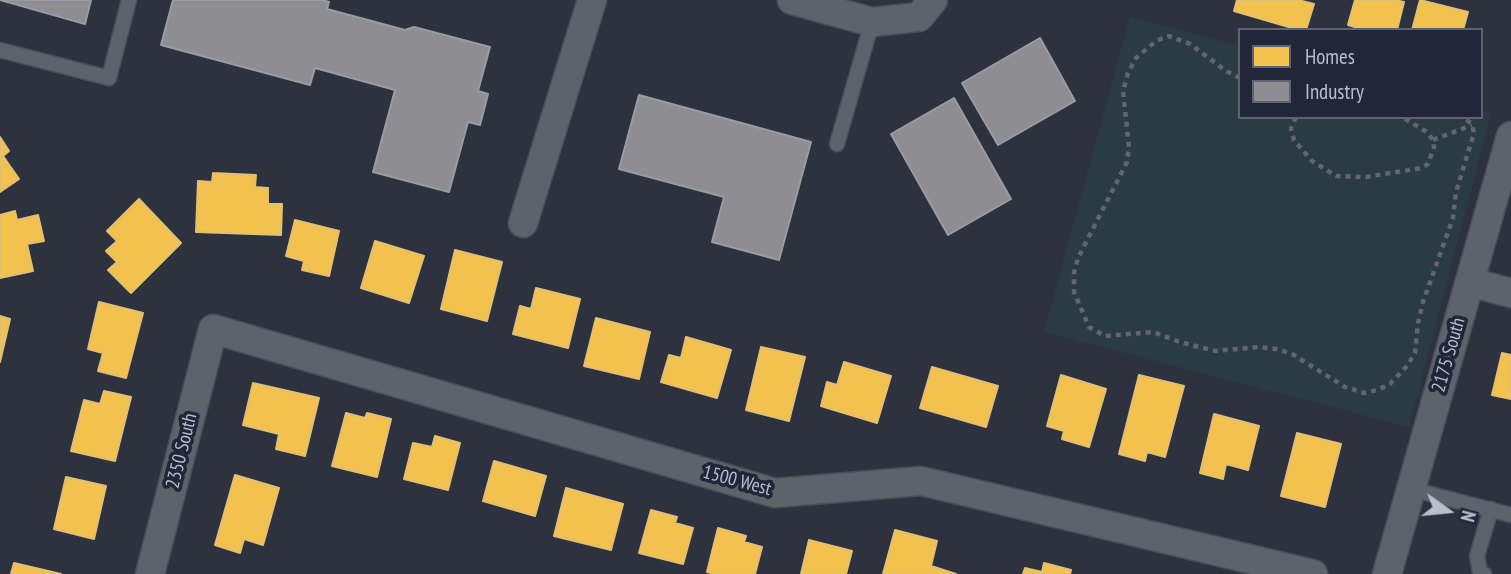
<!DOCTYPE html>
<style>
body{margin:0}
#map{position:relative;width:1511px;height:574px;overflow:hidden;background:#2e323e;font-family:"PT Sans Narrow",sans-serif}
canvas{display:block}
.legend{position:absolute;left:1238px;top:28px;width:245px;height:91px;box-sizing:border-box;background:#212639;border:2px solid #5e6374;margin:0;padding:9px 12px;list-style:none;font-size:21px;color:#babecd}
.legend li{display:flex;align-items:center;gap:14px;height:35px}
.legend b{width:35px;border:2px solid #5e6374}
.north{position:absolute;left:1413px;top:476px;width:70px;height:70px;-webkit-text-stroke:5px #212639;paint-order:stroke;rotate:105deg;font-size:19px;font-weight:700;line-height:28px;text-align:center;color:#babecd}
.north::after{content:'';display:block;margin:auto;width:24px;height:32px;background:#babecd;clip-path:polygon(50% 0,100% 100%,50% 72%,0 100%)}
</style>
<div id="map">
<canvas width="1511" height="574"></canvas>
<ul class="legend">
<li><b style="height:19px;background:#f2c14e"></b>Homes</li>
<li><b style="height:19px;background:#8d8d92"></b>Industry</li>
</ul>
<div class="north">N</div>
</div>
<script>
const ctx = document.querySelector('canvas').getContext('2d');
ctx.lineJoin = 'round';
function paint(path, color) {
  ctx.fillStyle = color;
  ctx.fill(path, 'evenodd');
}
function toPath(rows) {
  const path = new Path2D();
  for (const r of rows) {
    path.moveTo(r[0], r[1]);
    for (let i = 2; i < r.length; i += 2) path.lineTo(r[i], r[i + 1]);
  }
  return path;
}
function trace(path, color, width, dash) {
  ctx.strokeStyle = color;
  ctx.lineWidth = width;
  ctx.lineCap = dash ? 'butt' : 'round';
  ctx.setLineDash(dash || []);
  ctx.stroke(path);
}
function label(font, color, halo, rows, align = 'center') {
  ctx.font = font + ' "PT Sans Narrow",sans-serif';
  ctx.lineWidth = 7;
  ctx.setLineDash([]);
  ctx.textBaseline = 'middle';
  ctx.strokeStyle = halo;
  ctx.fillStyle = color;
  for (const [text, x, y, turn = 0] of rows) {
    ctx.save();
    ctx.translate(x, y);
    ctx.rotate((+turn || 0) * Math.PI / 180);
    ctx.textAlign = isNaN(turn) ? turn : align;
    if (halo) ctx.strokeText(text, 0, 0);
    ctx.fillText(text, 0, 0);
    ctx.restore();
  }
}
paint(toPath([
 [1130,17,1240,46,1240,117,1481,117,1481,111,1491,114,1409,427,1044,332]
]), '#2b3b44');
const homes = toPath([
 [1237,0,1298,0,1314,4,1306,30,1299,30,1234,11,1237,0],
 [1355,0,1395,0,1404,2,1397,30,1365,30,1348,25,1355,0],
 [1420,0,1468,12,1463,30,1412,30,1420,0],
 [0,137,9,151,3,156,19,179,0,192,0,137],
 [213,173,256,175,255,187,268,188,268,204,282,204,281,235,196,232,198,181,212,182,213,173],
 [139,199,181,243,131,293,108,270,117,262,106,251,117,241,107,231,139,199],
 [15,211,17,220,38,215,44,241,27,244,33,271,0,278,0,215,15,211],
 [295,220,339,231,329,276,302,270,304,261,286,256,295,220],
 [375,241,424,256,409,303,361,288,375,241],
 [455,250,502,262,487,321,441,309,455,250],
 [536,288,580,299,568,348,513,334,520,306,531,309,536,288],
 [99,302,143,313,126,378,98,371,103,353,88,349,99,302],
 [0,316,10,319,0,362,0,316],
 [596,318,650,332,639,379,584,366,596,318],
 [686,337,731,350,717,398,661,382,669,355,681,358,686,337],
 [761,347,805,357,789,421,746,410,761,347],
 [1502,353,1511,355,1511,399,1492,395,1502,353],
 [844,362,891,376,877,423,821,406,827,382,837,385,844,362],
 [932,367,998,386,986,427,920,408,932,367],
 [1061,375,1106,389,1089,447,1062,439,1064,431,1047,426,1061,375],
 [1139,375,1184,386,1165,457,1147,452,1145,461,1119,454,1139,375],
 [253,383,319,398,305,456,276,449,279,434,243,425,253,383],
 [104,391,131,397,115,461,71,451,84,400,100,404,104,391],
 [346,413,365,418,367,413,391,419,377,477,332,466,346,413],
 [1214,414,1259,426,1248,470,1226,464,1223,479,1200,473,1214,414],
 [1297,433,1341,444,1325,507,1281,496,1297,433],
 [435,436,460,443,448,490,404,479,413,443,432,447,435,436],
 [494,461,546,476,535,516,483,501,494,461],
 [235,475,279,488,263,545,244,539,240,553,215,545,235,475],
 [66,477,106,486,94,539,54,529,66,477],
 [566,488,623,504,611,550,554,536,566,488],
 [651,510,677,517,675,523,693,528,683,564,639,553,651,510],
 [718,528,746,536,744,542,762,547,755,574,715,574,707,572,718,528],
 [895,530,937,541,931,566,956,574,883,574,895,530],
 [809,540,852,551,846,574,801,574,809,540],
 [14,563,61,574,11,574,14,563],
 [1044,563,1071,570,1070,574,1023,574,1025,568,1042,572,1044,563]
]);
paint(homes, '#f2c14e');
trace(homes, '#e1c074', 2);
const industry = toPath([
 [0,0,91,0,85,24,0,0],
 [173,0,323,0,329,2,327,9,405,30,414,27,490,47,478,91,488,94,480,125,468,122,449,192,373,172,395,90,315,68,310,85,161,45,173,0],
 [1040,38,1075,101,998,145,962,83,1040,38],
 [639,95,811,142,779,260,712,242,724,197,619,169,639,95],
 [954,98,1011,199,948,235,891,134,954,98]
]);
paint(industry, '#8d8d92');
trace(industry, '#9a9ca4', 2);
const service = toPath([
 [0,50,109,78,129,0],
 [837,144,872,22],
 [1411,489,1511,515],
 [1484,574,1480,572,1477,556,1491,509]
]);
const minor = toPath([
 [792,0,872,22,919,17,933,0],
 [523,223,592,0],
 [1470,282,1511,293],
 [150,574,213,329,775,493,921,481,1313,574],
 [1387,574,1511,136]
]);
trace(service, '#4b4e56', 17);
trace(minor, '#4b4e56', 31);
trace(toPath([
 [1240,78,1226,71,1190,44,1169,36,1156,41,1136,58,1128,73,1123,91,1129,147,1127,162,1078,258,1074,273,1074,292,1089,327,1105,336,1153,332,1180,342,1215,351,1259,347,1277,349,1292,354,1345,387,1364,393,1377,390,1390,384,1407,366,1415,353,1418,323,1423,302,1453,218,1456,192,1474,133,1472,125,1464,117],
 [1296,117,1291,128,1294,140,1312,161,1336,176,1366,177,1421,168,1428,164,1434,147,1433,140,1427,132,1402,117],
 [1433,140,1472,125]
]), '#61656d', 4.5, [5, 5]);
trace(service, '#5e626b', 14);
trace(minor, '#5e626b', 28);
label('19px', '#babecd', '#212639', [
 ["2175 South",1449,355,-74],
 ["2350 South",182,451,-76],
 ["1500 West",737,481,15]
]);
</script>
